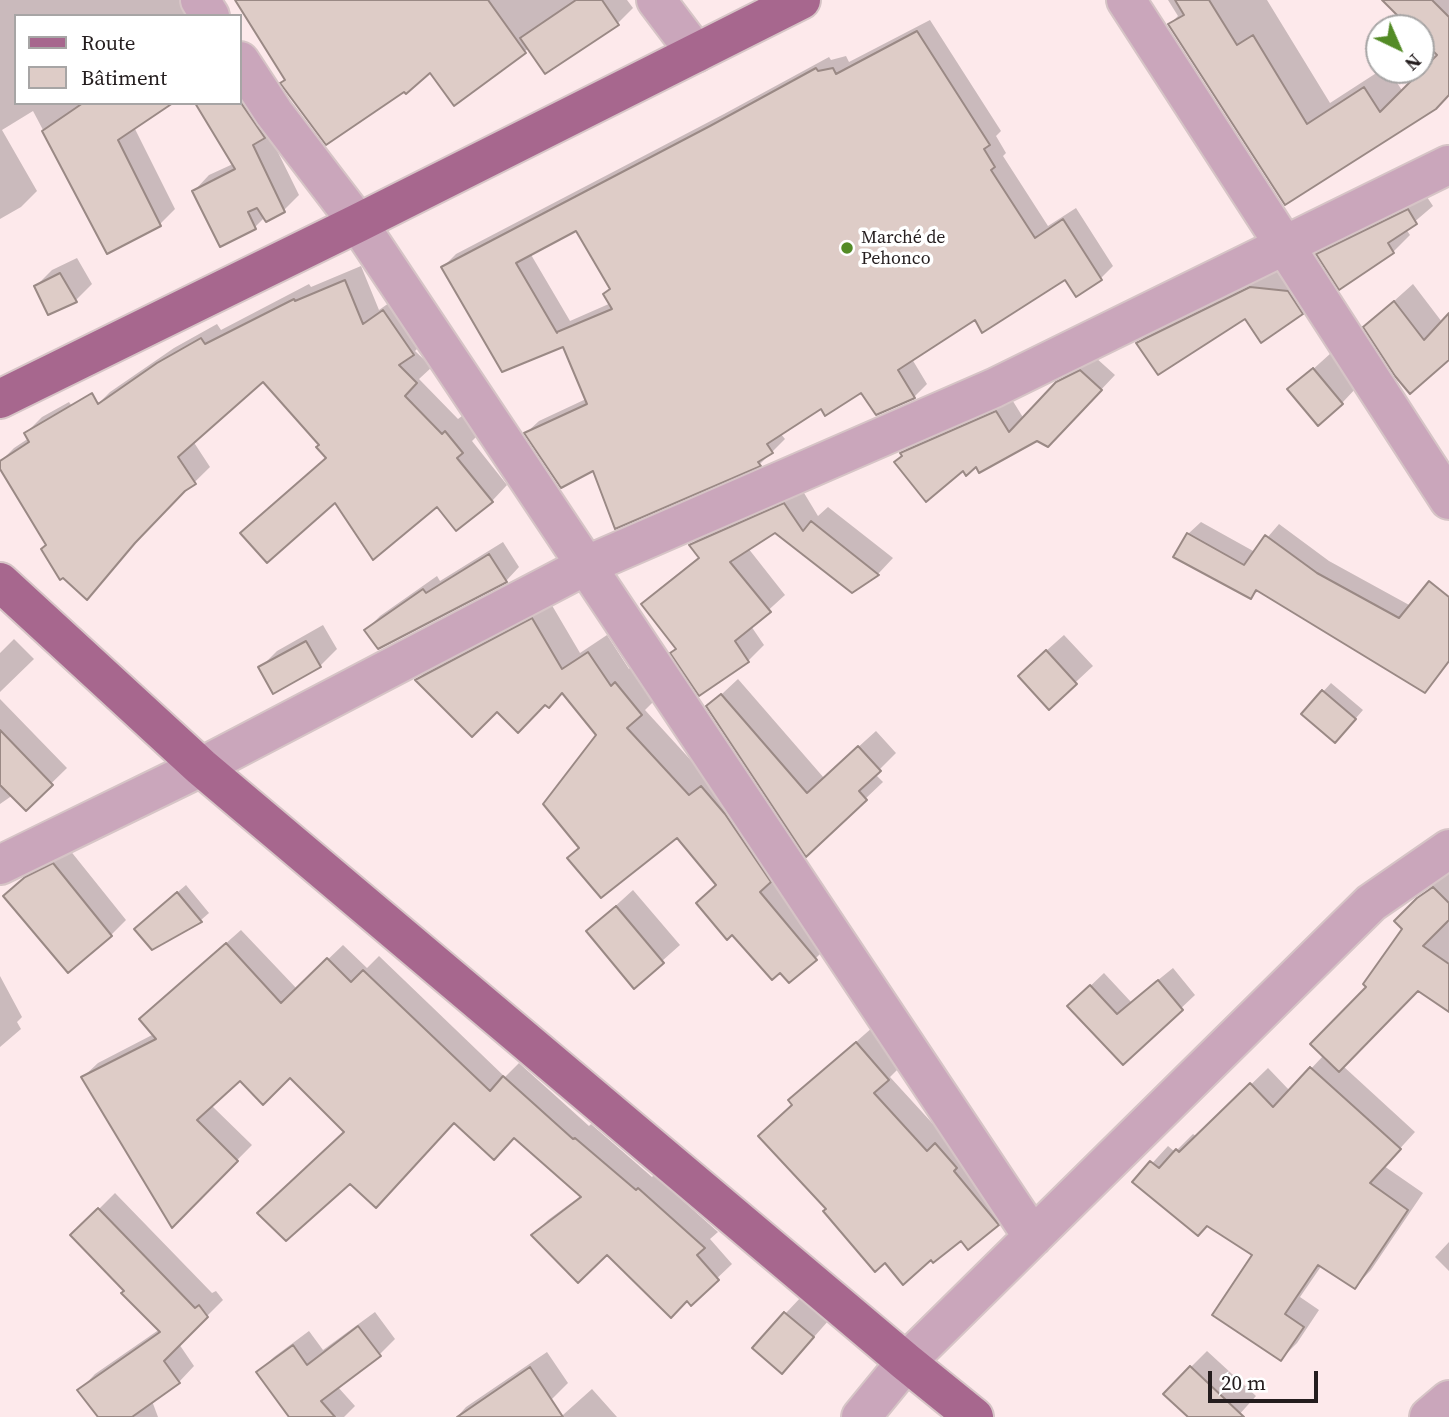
<!DOCTYPE html>
<meta charset="utf-8">
<style>
body{margin:0}
#map{position:relative;width:1449px;height:1417px;overflow:hidden;background:#fde9eb;font-family:"Source Serif 4",serif}
canvas{display:block}
.legend{position:absolute;left:14px;top:14px;width:228px;height:91px;box-sizing:border-box;background:#fff;border:2px solid #a7a5a5;margin:0;padding:9px 12px;list-style:none;font-size:21px;color:#241d1e}
.legend li{display:flex;align-items:center;gap:14px;height:35px}
.legend b{width:35px;border:2px solid #a7a5a5}
.north{position:absolute;left:1365px;top:14px;width:70px;height:70px;box-sizing:border-box;background:#fff;border:2px solid #a7a5a5;border-radius:50%;rotate:136deg;font-size:19px;font-weight:700;line-height:28px;text-align:center;color:#241d1e}
.north::after{content:'';display:block;margin:auto;width:24px;height:32px;background:#538b26;clip-path:polygon(50% 0,100% 100%,50% 72%,0 100%)}
.scale{position:absolute;left:1208px;top:1371px;width:110px;height:32px;box-sizing:border-box;border:4px solid #241d1e;border-top:0;padding-left:9px;font-size:21px;line-height:24px;white-space:nowrap;color:#241d1e;-webkit-text-stroke:5px #fff;paint-order:stroke}
</style>
<div id="map">
<canvas width="1449" height="1417"></canvas>
<ul class="legend">
<li><b style="height:9px;background:#a7678e"></b>Route</li>
<li><b style="height:19px;background:#deccc7"></b>Bâtiment</li>
</ul>
<div class="north">N</div>
<div class="scale">20 m</div>
</div>
<script>
const ctx = document.querySelector('canvas').getContext('2d');
ctx.lineJoin = 'round';
function paint(path, color) {
  ctx.fillStyle = color;
  ctx.fill(path, 'evenodd');
}
function toPath(rows) {
  const path = new Path2D();
  for (const r of rows) {
    path.moveTo(r[0], r[1]);
    for (let i = 2; i < r.length; i += 2) path.lineTo(r[i], r[i + 1]);
  }
  return path;
}
function trace(path, color, width, dash) {
  ctx.strokeStyle = color;
  ctx.lineWidth = width;
  ctx.lineCap = dash ? 'butt' : 'round';
  ctx.setLineDash(dash || []);
  ctx.stroke(path);
}
function label(font, color, halo, rows, align = 'center') {
  ctx.font = font + ' "Source Serif 4",serif';
  ctx.lineWidth = 7;
  ctx.setLineDash([]);
  ctx.textBaseline = 'middle';
  ctx.strokeStyle = halo;
  ctx.fillStyle = color;
  for (const [text, x, y, turn = 0] of rows) {
    ctx.save();
    ctx.translate(x, y);
    ctx.rotate((+turn || 0) * Math.PI / 180);
    ctx.textAlign = isNaN(turn) ? turn : align;
    if (halo) ctx.strokeText(text, 0, 0);
    ctx.fillText(text, 0, 0);
    ctx.restore();
  }
}
paint(toPath([
 [0,0,195,0,205,16,16,16,16,103,171,103,134,127,175,209,160,224,107,251,33,111,2,130,37,191,21,207,0,219],
 [239,0,627,0,633,8,617,24,529,48,455,104,431,71,287,79],
 [1168,0,1267,0,1330,103,1381,70,1389,70,1403,92,1440,55,1421,36,1421,28,1413,28,1385,0,1449,0,1449,93,1285,203,1170,24,1178,16],
 [930,20,1001,131,996,136,1006,153,1003,156,1048,226,1076,208,1113,266,1100,279,1065,277,975,318,912,359,927,384,914,397,862,390,821,406,780,433,785,439,760,464,594,469,526,433,539,421,586,399,564,344,443,267,456,254,724,114,829,57,831,60,846,56,849,62],
 [577,229,612,288,611,303,570,321,530,253],
 [240,75,299,195,283,211,265,217,255,227,221,245,194,191,209,175,233,164,240,103],
 [1425,194,1433,206,1406,229,1410,235,1393,252,1340,287,1318,254,1335,238],
 [77,258,92,284,76,300,36,286,52,270],
 [1276,262,1327,288,1302,313,1246,316,1138,343,1163,318],
 [361,266,379,310,399,296,428,338,415,351,432,367,419,379,458,419,462,416,477,436,472,441,507,485,492,501,437,504,328,457,321,445,263,379,193,441,210,467,150,526,87,598,48,544,0,466,0,462,14,448,29,438,26,433,42,417,69,402,112,466,94,408,110,392,174,348,217,324,221,330,309,284,311,287],
 [1413,284,1442,322,1449,315,1449,359,1365,327],
 [1331,353,1358,386,1342,403,1290,390],
 [1095,357,1115,375,1062,431,963,469,902,453,916,439,1011,398,1024,419,1072,368],
 [801,488,818,516,828,507,893,558,878,574,852,591,775,531,748,548,785,595,751,626,764,645,748,661,677,649,643,604,659,589,700,556,691,545,707,529],
 [1201,522,1255,552,1279,524,1329,561,1411,606,1449,622,1449,662,1425,691,1259,590,1251,597,1188,534],
 [503,542,519,567,506,581,366,630,380,616,437,576,440,581],
 [550,602,580,653,607,635,629,669,633,666,659,696,645,710,708,779,833,941,815,959,717,884,677,835,581,847,598,735,563,691,546,702,417,680,435,662],
 [323,625,337,649,320,666,274,692,260,668,277,651],
 [1064,635,1093,666,1049,707,1037,659],
 [14,639,34,659,0,692,0,653],
 [738,679,824,778,876,731,896,753,875,774,883,782,807,854,708,707],
 [1331,683,1363,710,1343,733,1303,714],
 [0,699,67,768,26,808,13,795,0,804],
 [69,849,126,920,111,935,5,896,43,862],
 [1449,872,1449,1006,1418,989,1343,1066,1415,1132,1384,1166,1423,1193,1371,1270,1355,1287,1322,1265,1300,1297,1319,1310,1297,1343,1281,1359,1255,1255,1135,1182,1168,1146,1175,1152,1193,1134,1197,1137,1268,1068,1290,1091,1324,1055,1387,968,1404,929,1397,921,1435,882],
 [186,885,209,913,201,920,152,948,144,921],
 [633,890,680,945,634,986,588,931],
 [241,930,297,989,343,945,367,968,379,956,505,1077,519,1063,589,1126,591,1124,652,1177,654,1175,718,1232,710,1239,732,1264,691,1303,607,1253,533,1235,548,1220,582,1195,514,1137,455,1121,346,1131,290,1076,240,1078,211,1105,252,1145,173,1225,83,1077,98,1063,154,1034,156,1005],
 [1173,968,1195,995,1123,1063,1083,993,1104,973,1131,1002],
 [0,976,22,1017,17,1022,21,1029,0,1047],
 [873,1027,904,1063,890,1077,944,1136,1013,1208,998,1224,961,1238,931,1258,885,1260,828,1209,794,1104,807,1085],
 [115,1193,212,1293,216,1291,223,1300,179,1344,194,1366,179,1382,152,1401,158,1417,100,1417,80,1390,95,1374,160,1329,73,1235],
 [1449,1242,1449,1271,1435,1257],
 [802,1296,829,1320,798,1355,754,1347],
 [375,1312,395,1339,379,1355,337,1386,355,1406,344,1417,291,1417,258,1372,274,1357,309,1331,323,1350],
 [1207,1351,1256,1396,1237,1417,1190,1417,1191,1367],
 [547,1352,568,1383,551,1400,526,1417,457,1417,466,1407],
 [592,1389,617,1417,561,1417,564,1414]
]), '#0003');
const building = toPath([
 [235,0,488,0,526,53,454,106,430,73,406,94,404,92,326,145,280,83,285,80,235,0],
 [576,0,602,0,619,25,545,74,520,38,576,0],
 [1175,0,1209,0,1237,45,1253,35,1307,124,1364,87,1380,112,1437,55,1421,39,1421,28,1410,28,1382,0,1432,0,1449,17,1449,95,1436,109,1285,205,1168,24,1184,15,1175,0],
 [917,31,990,145,984,149,995,167,991,170,1035,238,1063,219,1102,280,1076,297,1065,280,982,333,975,320,898,370,915,398,876,415,861,393,825,416,821,409,767,444,773,453,758,462,761,466,615,529,593,471,561,488,524,433,587,404,563,347,502,372,441,267,710,126,816,68,818,71,833,68,836,74,917,31],
 [576,231,610,289,603,294,612,309,557,332,557,333,516,263,576,231],
 [83,103,173,103,118,140,161,226,107,254,42,131,83,103],
 [195,103,241,103,265,138,253,145,285,212,266,222,257,208,248,212,256,229,220,247,192,191,235,169,195,103],
 [1408,209,1417,224,1388,243,1394,253,1339,290,1316,254,1408,209],
 [60,273,77,302,48,315,34,286,60,273],
 [345,280,363,324,383,310,414,355,399,365,417,383,405,396,442,434,445,431,463,453,457,458,493,502,456,531,437,507,373,560,335,503,267,563,240,533,326,458,316,447,319,445,263,382,178,457,196,484,185,491,135,543,87,600,63,578,60,580,41,549,46,545,0,469,0,461,29,442,24,433,92,393,98,404,157,363,201,338,205,344,294,299,295,301,345,280],
 [1250,287,1288,291,1303,314,1261,343,1245,319,1158,375,1136,343,1250,287],
 [1394,301,1424,340,1449,313,1449,360,1410,394,1395,376,1363,327,1394,301],
 [1313,368,1343,404,1318,426,1287,389,1313,368],
 [1080,370,1102,390,1048,447,1037,441,979,473,976,467,966,476,963,471,926,502,894,462,902,456,900,453,996,411,1009,432,1056,382,1080,370],
 [784,503,803,531,811,521,879,575,852,593,775,533,730,562,771,612,735,641,749,662,699,696,670,653,676,649,641,604,699,558,689,545,784,503],
 [1187,533,1244,565,1265,535,1317,573,1399,618,1429,581,1449,597,1449,661,1425,693,1256,590,1251,599,1173,557,1187,533],
 [489,554,507,582,378,649,364,630,423,589,426,593,489,554],
 [532,618,562,669,588,652,611,686,615,682,642,715,627,728,689,795,701,786,725,814,771,882,760,892,817,960,789,983,780,973,772,980,732,935,727,940,696,903,716,885,677,838,601,898,567,858,579,848,543,804,596,735,562,693,549,708,545,705,518,733,497,712,472,737,415,680,532,618],
 [306,641,321,667,273,694,258,667,306,641],
 [1046,650,1077,684,1049,710,1018,676,1046,650],
 [1322,690,1356,719,1335,743,1301,714,1322,690],
 [721,694,807,793,858,746,881,771,859,791,867,800,806,857,706,706,721,694],
 [0,730,53,785,26,811,0,785,0,730],
 [53,863,112,936,68,973,3,896,25,877,53,863],
 [1433,887,1449,903,1449,920,1423,946,1449,964,1449,1012,1418,991,1339,1072,1310,1044,1366,987,1363,984,1402,929,1394,921,1417,898,1433,887],
 [177,892,202,922,152,950,134,929,177,892],
 [616,906,664,963,634,989,586,931,616,906],
 [226,943,281,1003,327,958,351,982,363,970,490,1091,503,1076,573,1139,575,1138,636,1190,638,1188,705,1248,697,1255,719,1280,691,1306,687,1301,671,1318,607,1255,578,1283,531,1235,581,1197,514,1138,494,1160,454,1123,376,1208,350,1184,286,1241,257,1213,344,1132,290,1078,263,1105,240,1081,197,1120,238,1161,172,1228,81,1077,156,1039,139,1019,226,943],
 [1158,980,1183,1010,1123,1065,1067,1006,1090,985,1117,1014,1158,980],
 [856,1042,889,1080,874,1093,927,1151,935,1143,957,1168,954,1171,999,1225,968,1250,961,1241,933,1263,931,1260,903,1285,885,1263,875,1272,823,1211,826,1209,758,1136,792,1105,788,1100,856,1042],
 [1310,1067,1401,1149,1370,1183,1408,1210,1355,1289,1318,1265,1285,1314,1304,1327,1281,1361,1212,1315,1252,1255,1207,1226,1198,1236,1132,1182,1150,1161,1159,1168,1176,1149,1179,1152,1250,1083,1273,1107,1310,1067],
 [98,1208,195,1308,199,1305,208,1317,164,1361,180,1383,132,1417,98,1417,77,1390,160,1332,121,1293,124,1291,70,1235,98,1208],
 [784,1312,814,1337,782,1374,752,1348,784,1312],
 [358,1326,381,1356,321,1401,335,1417,289,1417,256,1372,293,1345,307,1365,358,1326],
 [1190,1366,1244,1417,1188,1417,1163,1394,1190,1366],
 [530,1367,563,1417,457,1417,530,1367]
]);
paint(building, '#deccc7');
trace(building, '#9a8985', 2);
const street = toPath([
 [200,0,210,16],
 [656,0,696,53],
 [1126,0,1449,500],
 [240,61,274,113,358,223,1033,1237],
 [0,865,201,767,585,566,994,388,1448,165],
 [861,1417,906,1362,1371,903,1449,849],
 [1429,1417,1449,1400]
]);
const primary = toPath([
 [0,399,358,223,801,0],
 [0,582,201,767,906,1362,974,1417]
]);
trace(street, '#d6c4c6', 42);
trace(primary, '#d6c4c6', 42);
trace(street, '#caa6bb', 38);
trace(primary, '#a7678e', 38);
for (const [x, y, r, color] of [
 [847,248,7,"#538b26"]
]) {
  const dot = new Path2D();
  dot.arc(x, y, r, 0, 2 * Math.PI);
  ctx.fillStyle = color;
  ctx.fill(dot);
  trace(dot, '#fff', 2.5);
}
label('18px', '#241d1e', '#fff', [
 ["Marché de",861,238],
 ["Pehonco",861,259]
], 'left');
</script>
